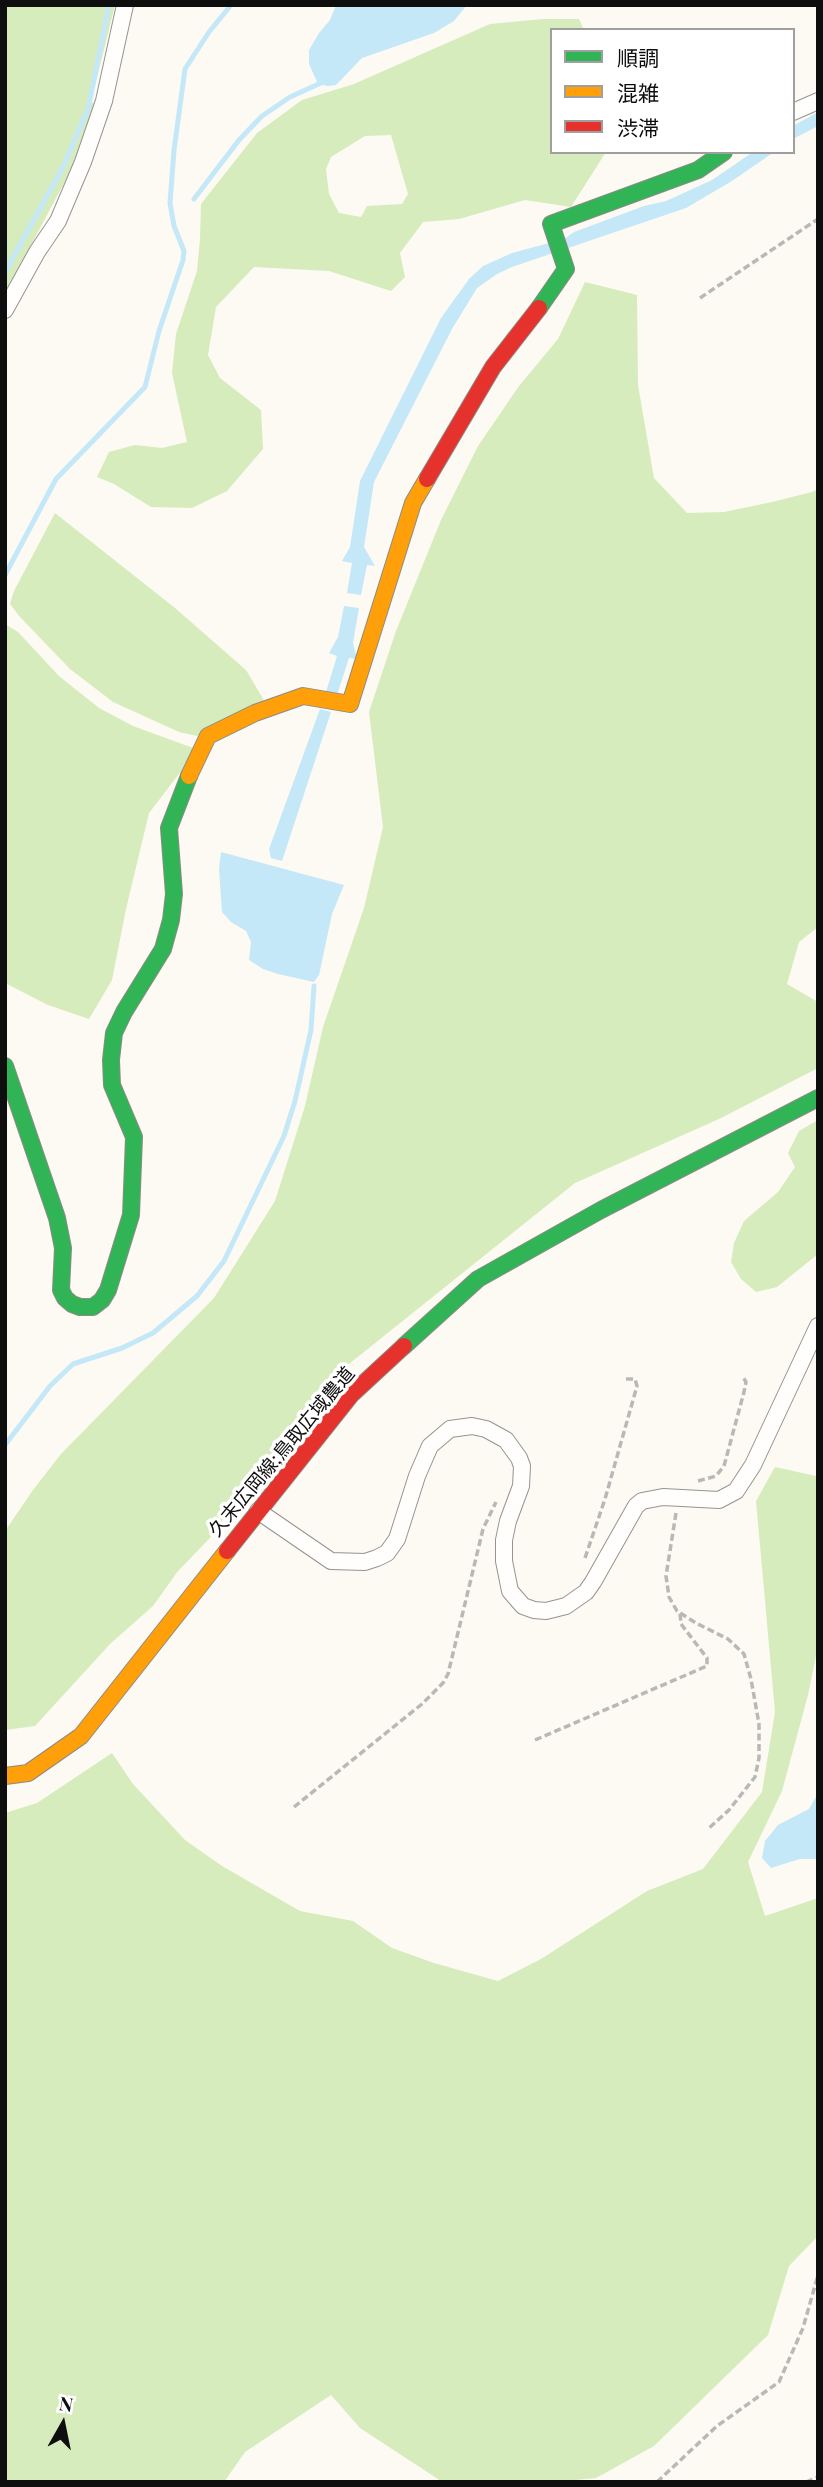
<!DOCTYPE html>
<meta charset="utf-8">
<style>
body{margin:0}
#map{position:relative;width:823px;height:2487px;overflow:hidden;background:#fcfaf2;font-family:"Playfair Display","Noto Sans JP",serif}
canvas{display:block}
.frame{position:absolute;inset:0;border:7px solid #0e0e0e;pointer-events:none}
.legend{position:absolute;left:550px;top:28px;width:245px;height:126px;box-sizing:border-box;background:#fff;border:2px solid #9f9f9f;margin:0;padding:9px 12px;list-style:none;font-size:21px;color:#0e0e0e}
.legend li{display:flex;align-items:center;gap:14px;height:35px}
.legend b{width:35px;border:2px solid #9f9f9f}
.north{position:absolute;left:28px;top:2389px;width:70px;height:70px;-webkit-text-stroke:5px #fff;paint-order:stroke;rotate:9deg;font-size:19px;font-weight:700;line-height:28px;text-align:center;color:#0e0e0e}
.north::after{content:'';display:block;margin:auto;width:24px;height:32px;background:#0e0e0e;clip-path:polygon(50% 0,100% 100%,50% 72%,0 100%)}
</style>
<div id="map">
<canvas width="823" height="2487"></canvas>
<div class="frame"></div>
<ul class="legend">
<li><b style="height:9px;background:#30b455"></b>順調</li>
<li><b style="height:9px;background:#ff9f0a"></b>混雑</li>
<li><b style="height:9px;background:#e5322d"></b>渋滞</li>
</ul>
<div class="north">N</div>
</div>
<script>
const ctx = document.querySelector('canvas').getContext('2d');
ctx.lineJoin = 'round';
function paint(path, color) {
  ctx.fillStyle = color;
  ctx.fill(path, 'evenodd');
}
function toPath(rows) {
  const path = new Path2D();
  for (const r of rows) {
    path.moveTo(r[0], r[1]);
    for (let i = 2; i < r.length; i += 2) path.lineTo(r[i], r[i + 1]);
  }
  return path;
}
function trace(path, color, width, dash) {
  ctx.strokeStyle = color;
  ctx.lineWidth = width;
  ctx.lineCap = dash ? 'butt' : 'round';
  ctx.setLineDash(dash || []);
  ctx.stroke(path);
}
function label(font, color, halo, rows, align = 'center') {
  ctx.font = font + ' "Playfair Display","Noto Sans JP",serif';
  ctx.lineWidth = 7;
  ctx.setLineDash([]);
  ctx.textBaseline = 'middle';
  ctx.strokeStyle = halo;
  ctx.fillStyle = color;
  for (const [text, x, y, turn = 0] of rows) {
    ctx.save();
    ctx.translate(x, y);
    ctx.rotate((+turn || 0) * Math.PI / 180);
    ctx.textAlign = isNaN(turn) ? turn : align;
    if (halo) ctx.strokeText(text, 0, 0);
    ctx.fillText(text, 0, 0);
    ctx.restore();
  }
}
paint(toPath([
 [5,5,115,5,91,102,94,103,83,142,71,170,5,294],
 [543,19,579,19,584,30,552,30,552,152,606,152,571,207,525,200,459,219,423,222,400,253,405,277,391,291,329,271,254,267,216,307,208,355,220,378,261,410,263,449,227,491,192,508,151,507,114,484,97,477,109,452,135,445,162,448,187,442,172,373,176,334,197,271,200,239,201,204,257,133,302,100,354,84,490,24],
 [391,135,408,194,402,204,367,206,361,217,339,213,329,194,326,169,331,157,365,136],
 [585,282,637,295,638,385,654,478,687,513,724,512,772,502,812,492,818,489,818,927,799,942,787,984,818,1002,818,1068,719,1119,575,1183,339,1372,244,1489,210,1538,178,1571,153,1606,110,1644,35,1726,5,1730,5,1531,33,1490,61,1454,214,1298,275,1201,305,1106,323,1027,364,908,383,827,369,712,396,631,441,520,478,446,519,386,558,339],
 [55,513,175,608,246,670,266,704,197,736,179,732,113,702,70,669,20,617,10,604,14,591],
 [5,624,18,632,59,676,99,708,133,726,193,748,192,757,149,813,126,909,112,980,89,1019,48,1005,5,983],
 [818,1120,818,1254,777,1287,756,1292,741,1279,731,1262,734,1243,744,1221,778,1192,795,1167,788,1153,799,1131],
 [775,1467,816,1476,818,1479,818,1646,808,1695,782,1791,748,1862,765,1916,818,1898,818,2236,789,2266,768,2335,654,2446,596,2478,554,2482,441,2481,360,2428,331,2395,245,2452,224,2482,5,2482,5,1813,37,1803,112,1753,133,1784,185,1840,222,1866,300,1911,353,1921,392,1948,434,1963,498,1981,541,1959,647,1891,703,1869,762,1792,775,1712,756,1501]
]), '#d6ecbd');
paint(toPath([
 [336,5,467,5,454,21,434,33,362,58,336,85,328,86,318,84,309,64,309,50,319,33,330,20],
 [818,112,818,126,793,139,793,126],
 [753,152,774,152,732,181,686,208,512,267,497,274,477,288,452,329,374,482,364,547,375,566,367,565,361,595,347,593,352,563,342,561,350,547,360,481,441,318,469,279,483,266,512,253,564,239,574,232,644,206,666,201,712,180],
 [344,606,359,608,353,643,357,659,349,658,337,695,325,695,337,656,329,653,338,637],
 [320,709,331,712,282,861,271,858,269,849],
 [221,852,344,885,332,914,319,975,314,982,278,974,263,969,249,960,251,942,246,931,231,922,222,912,219,869],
 [818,1793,818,1859,800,1859,771,1868,762,1858,765,1841,778,1825,809,1809]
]), '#c5e8f9');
trace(toPath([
 [194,199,239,140,262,116,290,97,323,82],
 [5,272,63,167,88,109,109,5],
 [5,575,56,479,145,387,159,331,183,260,184,251,174,226,170,203,174,150,185,69,209,32,231,5],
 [5,1445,50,1386,73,1364,122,1348,153,1333,197,1296,224,1261,284,1136,295,1101,311,1030,314,986]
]), '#c5e8f9', 5);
const street = toPath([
 [793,112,818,101],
 [5,310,37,252,58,221,83,162,104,101,125,5],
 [258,1511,331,1561,365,1562,377,1558,387,1553,397,1539,417,1476,430,1446,450,1429,472,1426,486,1429,506,1440,519,1458,522,1466,521,1486,508,1521,504,1540,504,1561,510,1591,523,1606,534,1610,546,1611,566,1606,586,1592,593,1582,636,1506,642,1501,663,1497,719,1500,736,1491,753,1465,818,1326]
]);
const fast = toPath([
 [539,308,566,269,551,224,698,170,724,152],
 [5,1066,57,1218,63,1248,61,1290,65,1298,72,1304,80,1307,93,1307,102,1300,108,1290,131,1215,134,1137,112,1085,111,1060,114,1033,124,1012,163,949,171,920,174,894,169,828,189,776],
 [404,1346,478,1279,601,1210,818,1098]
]);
const slow = toPath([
 [189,776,208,736,255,713,303,696,350,704,413,503,427,479],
 [5,1776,28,1773,81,1736,227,1551]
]);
const jam = toPath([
 [427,479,493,367,539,308],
 [227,1551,351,1395,404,1346]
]);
trace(street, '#959491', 18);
trace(fast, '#8c8b87', 18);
trace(slow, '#8c8b87', 18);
trace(jam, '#8c8b87', 18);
trace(toPath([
 [700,298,818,219],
 [698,1481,716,1476,724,1466,744,1392,746,1382,743,1377],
 [676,1513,666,1576,669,1597,677,1611,696,1623,728,1639,744,1654,751,1679,759,1724,759,1758,755,1777,729,1810,708,1829],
 [585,1558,605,1499,637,1386,635,1379,624,1379],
 [535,1740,707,1666,707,1658,681,1624,680,1613],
 [294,1807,422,1704,443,1683,448,1674,483,1529,496,1502],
 [657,2482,717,2426,779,2382,803,2328,818,2275],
 [806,2482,818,2477]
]), '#b8b8b6', 3.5, [7, 3.5]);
trace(street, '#fffefd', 16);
trace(fast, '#30b455', 16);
trace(slow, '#ff9f0a', 16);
trace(jam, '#e5322d', 16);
label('19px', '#0e0e0e', '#fff', [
 ["久末広岡線;鳥取広域農道",282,1452,-50]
]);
</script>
